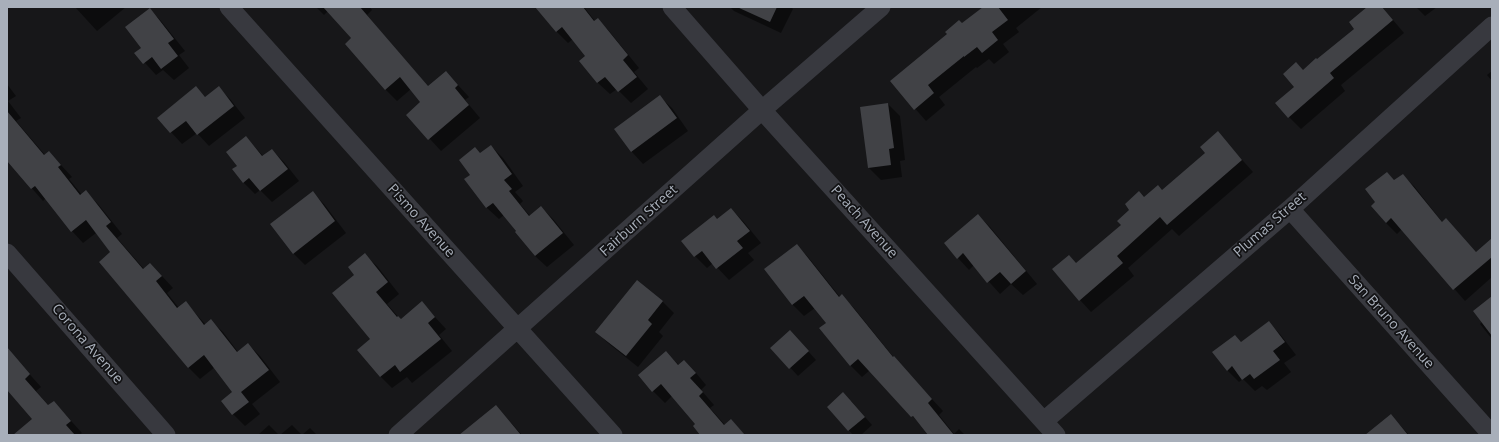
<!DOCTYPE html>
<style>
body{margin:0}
#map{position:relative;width:1499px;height:442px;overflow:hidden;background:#171719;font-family:"Open Sans",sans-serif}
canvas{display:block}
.frame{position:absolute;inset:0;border:8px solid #a8afba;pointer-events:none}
</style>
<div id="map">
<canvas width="1499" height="442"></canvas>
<div class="frame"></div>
</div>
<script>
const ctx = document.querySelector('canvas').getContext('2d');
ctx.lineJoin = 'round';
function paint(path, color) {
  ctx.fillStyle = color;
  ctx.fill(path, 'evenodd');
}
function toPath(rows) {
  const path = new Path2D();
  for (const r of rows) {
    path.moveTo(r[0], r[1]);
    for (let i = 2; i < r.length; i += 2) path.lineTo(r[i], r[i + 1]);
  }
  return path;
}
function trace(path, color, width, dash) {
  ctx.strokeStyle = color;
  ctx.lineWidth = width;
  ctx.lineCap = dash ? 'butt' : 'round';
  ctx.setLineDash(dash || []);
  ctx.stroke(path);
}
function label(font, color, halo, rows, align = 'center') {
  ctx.font = font + ' "Open Sans",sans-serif';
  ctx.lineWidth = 3.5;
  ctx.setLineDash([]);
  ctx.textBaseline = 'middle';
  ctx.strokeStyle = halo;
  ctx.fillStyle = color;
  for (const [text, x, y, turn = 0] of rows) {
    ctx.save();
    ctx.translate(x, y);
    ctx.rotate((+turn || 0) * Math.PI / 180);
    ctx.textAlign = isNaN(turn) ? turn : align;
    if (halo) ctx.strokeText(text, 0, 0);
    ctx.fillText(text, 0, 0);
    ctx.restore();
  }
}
paint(toPath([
 [75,7,126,7,97,31],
 [316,7,370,7,372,10,367,15,428,87,446,72,469,97,465,100,480,118,441,151,408,115,422,103,411,89,397,101,385,89,352,39,328,11,324,15],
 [538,7,584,7,595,21,598,19,609,31,639,68,634,72,648,89,631,103,617,89,610,94,598,83,580,61,586,56,573,39,568,43,556,31],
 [730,7,791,7,793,9,781,33,734,11],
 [985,7,1042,7,1016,28,1019,32,1003,44,1009,52,994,64,989,59,977,68,976,67,939,97,945,105,926,121,891,81],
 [1369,7,1382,7,1404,33,1341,85,1345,91,1301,129,1289,117,1295,87,1303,71,1355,29],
 [1416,7,1437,7,1425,16],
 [150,9,161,21,185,51,179,55,189,68,174,80,163,70,156,75,136,53,142,48],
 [1492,71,1492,81,1487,75],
 [7,84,16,96,8,101,21,118,16,121,45,155,49,152,60,164,72,177,69,179,82,195,86,192,98,204,122,234,117,238,144,269,150,264,162,276,173,288,167,293,179,308,186,303,206,325,211,321,223,332,238,352,248,344,260,356,280,382,252,404,260,414,245,426,233,414,234,392,215,367,200,379,188,367,112,252,96,233,83,243,72,231,46,198,43,201,8,161,7,151],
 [196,88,206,98,219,88,230,99,245,118,209,146,197,133,182,144,171,132],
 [660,97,672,108,688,131,643,164,632,152,615,130],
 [888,104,900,116,905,160,900,161,902,177,881,180,869,168],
 [1218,133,1253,172,1179,236,1172,229,1128,268,1134,276,1091,312,1080,300,1076,264,1122,225,1144,198,1162,191,1206,153],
 [246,137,264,157,272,150,284,162,299,181,272,202,260,190,255,194,243,182,239,166],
 [491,146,503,158,523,186,515,192,523,201,520,204,530,216,541,207,553,219,574,245,547,267,535,256,504,215,499,219,487,208,465,179,471,175,481,154],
 [1387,173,1395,181,1402,175,1414,186,1443,223,1477,253,1492,239,1492,277,1465,301,1402,229,1397,234,1386,223,1377,202],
 [312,192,324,204,346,233,305,265,293,253],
 [731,209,743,221,761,243,748,253,754,260,729,280,713,263,707,268,695,256,718,220],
 [978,215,990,227,1037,284,1023,295,1011,284,1000,294,974,265,969,270,958,258],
 [797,245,808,257,840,297,842,296,854,308,895,359,943,411,939,415,954,434,959,429,965,435,930,435,870,370,862,377,850,365,827,323,815,308,804,316,793,305,765,269],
 [365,255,377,266,399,294,387,304,401,320,422,303,446,329,439,335,452,351,412,383,407,377,392,388,381,377,359,350,371,339,356,275],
 [637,281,663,302,674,313,659,332,663,336,638,367,608,343,596,332],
 [1492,297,1492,339,1480,324,1482,322],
 [1269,323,1280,334,1296,355,1284,363,1291,372,1267,390,1262,386,1255,391,1243,379,1239,382,1227,370,1235,336,1242,343],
 [798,340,816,360,798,376,772,348],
 [7,349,41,387,36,391,49,406,54,402,82,433,79,435,24,435,34,419,7,389],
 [666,353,679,365,696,373,706,385,701,390,714,405,710,408,725,425,731,420,745,435,702,435,696,424,672,396,665,403,653,391],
 [851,401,872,425,861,435,853,435,828,407],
 [496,406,522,435,464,435],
 [1391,415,1409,435,1367,435],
 [269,425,279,435,258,435],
 [292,425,302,435,310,428,317,435,280,435]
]), '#0007');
paint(toPath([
 [323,7,360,7,428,86,446,71,458,85,455,88,469,105,428,140,406,115,420,102,400,77,385,90,345,44,351,38],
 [535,7,583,7,594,21,598,18,628,55,623,60,637,77,618,92,605,77,597,83,579,61,585,56,562,27,556,32],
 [737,7,777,7,770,22],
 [983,7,998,7,1008,20,992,32,998,40,982,53,977,47,964,57,964,56,928,85,934,93,914,110,890,81,947,34,945,32,959,20,962,23],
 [1367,7,1382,7,1393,20,1330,73,1334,78,1288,118,1275,103,1294,87,1283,74,1296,62,1303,70,1316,58,1317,59,1354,29,1349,22],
 [150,8,174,39,168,43,178,56,161,69,152,57,143,64,134,53,141,48,125,27],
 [196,86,205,97,219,86,234,106,197,135,186,121,170,133,157,118],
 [660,95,677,118,631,152,614,129],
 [888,103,894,148,889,149,891,165,868,168,860,107],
 [7,111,44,155,49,151,61,165,58,167,80,195,86,190,111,222,106,226,143,269,150,263,162,276,156,281,177,308,186,301,204,325,211,319,237,352,248,343,269,370,241,392,249,402,232,415,221,401,232,392,204,355,188,368,99,262,110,252,86,220,71,232,35,186,31,189,7,161],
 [1218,131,1242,160,1167,225,1160,217,1117,256,1123,263,1079,301,1052,269,1069,255,1076,263,1121,225,1117,221,1129,210,1125,204,1139,191,1144,197,1158,185,1162,190,1205,153,1200,147],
 [246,136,262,156,272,149,288,169,260,191,249,178,243,183,232,169,237,166,226,152],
 [491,145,512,174,504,180,512,189,509,191,529,216,541,206,563,233,535,256,515,232,516,231,493,203,486,208,464,179,470,175,459,160,475,147,480,153],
 [1387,172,1394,180,1403,174,1442,222,1446,218,1476,252,1492,238,1492,257,1453,290,1391,218,1386,223,1371,206,1375,202,1365,189],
 [313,191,335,221,293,254,270,224],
 [731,208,750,231,737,241,743,248,716,269,702,251,694,257,681,241,714,215,717,219],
 [978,214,1026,271,1011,284,1000,272,987,283,963,253,957,259,944,243],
 [797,244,839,297,842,294,893,357,894,356,932,399,928,403,954,435,928,435,913,416,911,417,858,359,850,366,819,328,826,323,804,296,792,305,764,269],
 [365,253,388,282,376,292,397,317,398,316,401,319,422,301,435,317,428,323,441,339,400,372,395,365,380,377,357,350,370,339,332,293,354,275,348,267],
 [637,280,663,301,648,320,652,324,626,356,595,332],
 [1492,296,1492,336,1473,311],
 [1269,321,1285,342,1273,351,1280,360,1254,379,1250,374,1242,380,1232,366,1227,371,1212,352,1235,335,1241,342],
 [790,330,809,351,789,369,770,348],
 [7,347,30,374,25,379,48,405,54,401,71,421,66,425,75,435,13,435,32,419,7,390],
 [666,351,678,365,684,360,696,373,690,378,703,392,699,396,724,425,731,419,745,435,700,435,693,426,695,424,661,384,652,392,638,375],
 [843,392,865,417,848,431,827,407],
 [496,405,521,435,459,435],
 [1391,414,1408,435,1365,435]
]), '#414246');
trace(toPath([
 [229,7,613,435],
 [672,7,762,110,1056,435],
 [1290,209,1492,435],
 [7,253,166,435],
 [1044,421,1290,209,1492,26],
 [398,435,762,110,881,7]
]), '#38393f', 19);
label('14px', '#a8afba', '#121214', [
 ["Pismo Avenue",421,221,48],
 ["Fairburn Street",639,221,-42],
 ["Peach Avenue",864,222,48],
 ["Plumas Street",1270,225,-41],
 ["San Bruno Avenue",1391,322,48],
 ["Corona Avenue",87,344,49]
]);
</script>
